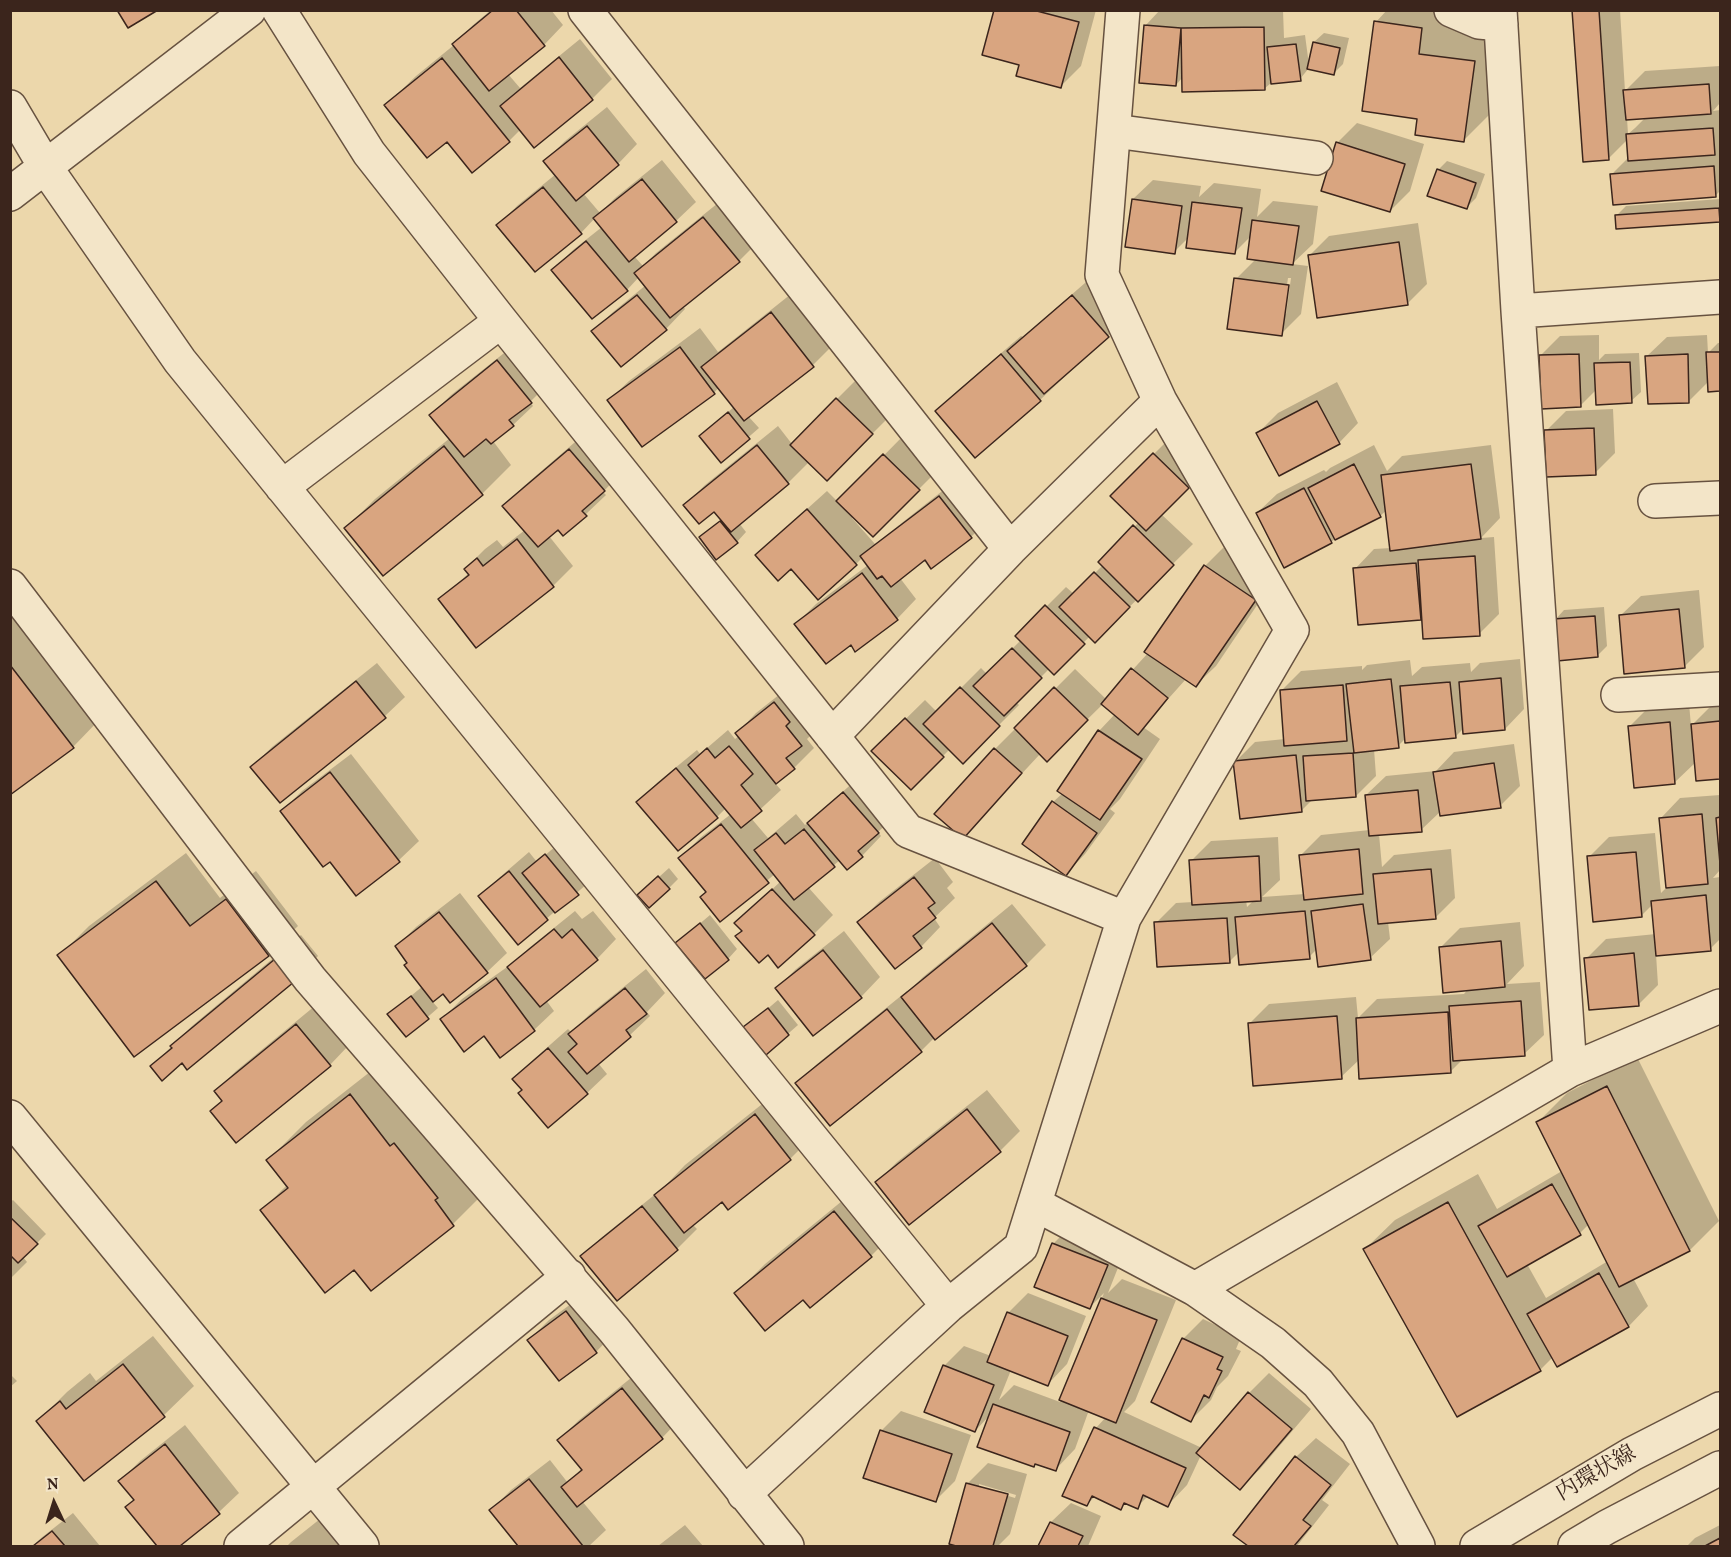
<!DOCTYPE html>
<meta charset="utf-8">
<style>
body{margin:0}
#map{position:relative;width:1731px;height:1557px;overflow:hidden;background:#ecd7ab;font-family:Vollkorn,serif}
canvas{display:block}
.frame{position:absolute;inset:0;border:12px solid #3b251c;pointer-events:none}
.north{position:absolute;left:24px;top:1473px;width:60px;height:60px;-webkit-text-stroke:4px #f3e5c8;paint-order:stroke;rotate:356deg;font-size:16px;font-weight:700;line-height:24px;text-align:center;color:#3b251c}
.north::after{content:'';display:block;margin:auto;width:21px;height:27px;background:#3b251c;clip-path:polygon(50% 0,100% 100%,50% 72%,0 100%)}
</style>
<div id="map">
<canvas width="1731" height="1557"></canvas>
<div class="frame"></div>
<div class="north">N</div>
</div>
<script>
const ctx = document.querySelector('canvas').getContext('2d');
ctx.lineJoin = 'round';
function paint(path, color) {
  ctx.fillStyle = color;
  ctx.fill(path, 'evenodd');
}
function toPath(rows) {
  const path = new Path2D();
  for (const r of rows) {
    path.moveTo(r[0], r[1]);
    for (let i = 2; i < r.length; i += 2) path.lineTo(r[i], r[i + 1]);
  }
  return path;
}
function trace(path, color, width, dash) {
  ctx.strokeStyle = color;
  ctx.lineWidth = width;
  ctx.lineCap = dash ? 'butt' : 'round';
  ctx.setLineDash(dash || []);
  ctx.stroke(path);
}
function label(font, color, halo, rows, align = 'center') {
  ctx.font = font + ' Vollkorn,"Noto Serif JP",serif';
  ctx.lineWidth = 4.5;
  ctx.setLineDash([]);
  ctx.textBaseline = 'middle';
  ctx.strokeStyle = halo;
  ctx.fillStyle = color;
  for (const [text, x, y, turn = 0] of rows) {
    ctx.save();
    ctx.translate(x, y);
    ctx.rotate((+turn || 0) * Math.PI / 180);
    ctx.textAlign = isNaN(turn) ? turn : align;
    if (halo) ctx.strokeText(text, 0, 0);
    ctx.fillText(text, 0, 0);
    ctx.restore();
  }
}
paint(toPath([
 [491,10,551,10,563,25,544,45,508,74,520,88,580,39,612,79,592,99,534,146,521,129,509,141,472,171,447,140,386,105,416,76,454,45,473,25],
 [996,10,1096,10,1081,66,1061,86,1020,64],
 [1160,10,1283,10,1284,38,1305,35,1309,65,1314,42,1324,33,1349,38,1343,64,1334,73,1309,68,1300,79,1271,83,1264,89,1183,77,1176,85,1145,26],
 [1387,10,1449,10,1503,32,1493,111,1464,140,1418,117,1376,22],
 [1574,10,1620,10,1625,91,1645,71,1720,66,1720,103,1713,111,1720,110,1720,147,1719,148,1720,148,1720,191,1715,196,1612,174,1629,157,1628,139,1609,158],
 [1646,117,1635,128,1628,134,1627,118],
 [607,107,637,144,618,164,583,193,600,213,615,198,662,160,696,202,676,221,634,256,643,266,656,253,723,199,758,242,739,261,683,306,685,309,666,329,593,331,613,312,646,285,639,277,627,290,553,270,573,250,602,227,595,218,581,233,498,225,518,205,556,174,545,161,565,141],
 [1357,123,1424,144,1410,191,1390,211,1337,143],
 [1447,161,1485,174,1476,198,1466,208,1438,170],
 [1153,180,1201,186,1199,197,1214,183,1261,189,1257,217,1273,201,1318,206,1313,244,1292,264,1308,266,1301,314,1281,334,1236,279,1256,259,1251,236,1235,252,1189,237,1174,252,1133,199],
 [1288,278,1291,278,1286,314,1283,314],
 [1720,199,1719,221,1616,216,1626,206],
 [1418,223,1427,284,1407,304,1310,255,1329,236],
 [1093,276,1128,317,1040,400,975,456,937,412,956,392,1021,336,1023,337],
 [791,294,832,346,813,365,748,416,759,428,721,461,701,436,735,406,719,387,714,393,609,400,629,381,700,328,718,352],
 [1599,335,1599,360,1605,354,1639,353,1641,392,1631,401,1596,390,1580,406,1540,356,1560,336],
 [1707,335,1708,353,1718,343,1720,343,1720,390,1710,390,1709,381,1689,401,1647,356,1667,337],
 [518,342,550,382,530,402,533,406,513,425,493,441,511,465,482,494,346,528,375,499,450,438,431,415,451,395],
 [857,379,892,414,827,479,809,462,788,483,739,523,746,532,737,542,701,538,722,519,714,510,685,505,705,485,778,426,792,444],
 [1337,382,1358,423,1339,443,1258,433,1278,413],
 [1613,409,1615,453,1595,473,1546,431,1566,411],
 [589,430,624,470,603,492,606,495,586,514,563,534,558,528,549,536,573,566,553,586,440,599,469,573,465,569,485,549,497,540,503,547,525,530,504,506,524,486],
 [1174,434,1208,467,1161,514,1193,544,1095,641,1090,636,1054,673,1050,668,1016,702,1019,705,963,761,950,749,911,788,873,751,925,700,937,712,981,668,987,674,1021,640,1017,636,1066,587,1074,594,1103,565,1100,562,1139,522,1112,496],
 [904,435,939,469,873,535,853,516,852,518,875,544,960,477,991,517,971,537,932,567,925,558,900,578,916,599,897,619,851,643,796,624,816,604,868,565,863,557,856,564,791,566,757,555,777,536,827,491,838,502],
 [1374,445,1387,471,1402,456,1491,445,1500,518,1481,538,1494,537,1499,614,1479,634,1423,618,1359,624,1355,569,1374,549,1391,548,1387,510,1380,516,1335,539,1331,542,1257,513,1277,494,1324,470,1326,472,1330,468],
 [1225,546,1274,580,1216,666,1196,685,1186,679,1143,727,1160,739,1120,799,1110,809,1115,813,1085,854,1066,874,1053,802,1063,793,1099,731,1115,714,1103,704,1047,759,1041,753,963,837,936,814,995,749,1075,669,1106,699,1148,653,1146,652,1205,566],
 [1699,590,1704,647,1684,667,1621,615,1641,596],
 [10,602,102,717,73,747,10,793],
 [1604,607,1607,646,1597,656,1555,620,1564,610],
 [1520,659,1524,709,1505,729,1464,728,1455,737,1406,738,1398,746,1374,749,1376,776,1356,796,1313,799,1302,810,1235,762,1255,742,1285,739,1281,691,1301,671,1362,666,1362,670,1367,665,1410,660,1412,676,1422,667,1470,663,1471,672,1480,663],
 [377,663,405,697,385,716,280,801,252,767,272,747],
 [794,683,821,725,807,739,814,748,794,768,775,783,781,790,751,818,768,838,796,814,805,825,864,773,898,813,878,832,881,836,862,856,840,860,808,887,833,915,814,934,768,953,736,923,781,881,775,874,720,919,707,892,680,858,700,838,731,814,726,808,717,817,638,802,658,782,697,750,700,754,728,730,735,739,739,736,737,733,756,713],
 [1689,703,1691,726,1712,705,1720,704,1720,778,1697,780,1696,762,1674,783,1630,726,1650,706],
 [1514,744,1520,786,1500,806,1441,811,1421,830,1379,834,1382,867,1394,855,1451,849,1455,898,1435,918,1388,922,1390,939,1370,958,1317,949,1309,957,1240,951,1229,962,1156,923,1176,903,1193,902,1191,861,1211,841,1278,837,1280,880,1262,897,1305,894,1301,855,1321,835,1370,830,1366,795,1386,776,1436,771,1454,752],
 [1246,900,1254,900,1247,907],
 [351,754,419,841,399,860,356,894,330,860,282,811,302,791],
 [1720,795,1720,870,1713,878,1720,877,1720,939,1710,949,1656,954,1658,985,1638,1005,1586,959,1606,939,1656,934,1653,904,1641,916,1589,857,1609,837,1655,833,1661,893,1667,887,1661,818,1680,798],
 [556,846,587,884,518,943,480,896,500,877,529,852,537,862],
 [186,853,220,898,256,871,298,926,268,955,59,956,89,926],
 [935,858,953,882,947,888,955,898,934,918,940,927,921,947,859,922,879,902],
 [669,868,678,879,669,888,649,886],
 [460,893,507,953,487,972,443,992,432,1001,438,1008,407,1035,389,1014,423,986,409,962,397,946,416,927],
 [1012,904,1046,945,1026,965,935,1037,921,1051,797,1083,817,1064,907,991,908,992,923,977],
 [575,911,582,919,593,911,616,939,597,959,546,1000,554,1011,534,1030,484,1034,442,1019,462,999,517,960,529,948],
 [710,915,737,949,728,959,677,943],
 [1520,922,1524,966,1507,984,1540,982,1544,1035,1524,1054,1463,1059,1451,1071,1360,1059,1341,1077,1249,1024,1269,1004,1356,997,1358,1018,1377,999,1464,994,1468,989,1440,948,1460,928],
 [844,931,880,977,861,997,777,988,796,969],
 [301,935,318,956,299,976,152,1066,192,1026],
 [646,969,665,993,647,1012,650,1016,630,1035,598,1063,607,1074,587,1093,524,1090,514,1079,534,1059,568,1029,571,1032,590,1014],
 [778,1000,798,1025,766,1053,745,1028],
 [316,1005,349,1045,330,1065,212,1111,223,1100,216,1091,236,1071],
 [389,1057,491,1186,453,1224,371,1289,354,1267,262,1210,287,1185,268,1160,306,1122],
 [1637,1057,1719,1221,1690,1250,1633,1278,1648,1306,1629,1326,1558,1365,1553,1357,1540,1370,1365,1249,1395,1220,1478,1174,1497,1209,1562,1171,1538,1122,1567,1093],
 [1589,1224,1608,1261,1546,1298,1527,1264,1580,1233],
 [785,1086,820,1129,790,1159,728,1208,723,1200,692,1224,697,1229,677,1249,617,1298,582,1256,602,1237,663,1188,685,1165],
 [987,1090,1020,1131,1000,1151,910,1223,877,1182,897,1162],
 [864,1183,900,1227,871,1256,803,1298,736,1293,765,1264],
 [13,1200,46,1234,23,1257,27,1262,10,1279,10,1202],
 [1073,1224,1127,1245,1108,1293,1122,1279,1176,1300,1135,1401,1124,1412,1202,1448,1249,1393,1269,1373,1311,1409,1260,1469,1240,1488,1201,1455,1187,1485,1168,1505,1148,1496,1137,1507,1127,1502,1121,1508,1095,1496,1087,1505,1064,1495,1096,1428,1106,1417,1089,1410,1075,1449,1056,1469,990,1415,975,1431,944,1366,964,1346,991,1356,1008,1313,1028,1293,1086,1316,1067,1364,1048,1384,1011,1370,999,1400,1014,1385,1060,1402,1104,1293,1090,1307,1053,1244],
 [586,1293,615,1332,596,1352,529,1340,549,1320],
 [1203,1319,1241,1337,1236,1349,1241,1351,1228,1376,1217,1387,1211,1400,1191,1420,1153,1402,1184,1338],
 [153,1336,194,1386,164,1415,84,1479,38,1421,67,1392,90,1373,96,1381],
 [642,1369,681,1418,662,1438,582,1501,606,1530,589,1546,520,1546,491,1510,511,1490,550,1460,568,1483,582,1468,559,1440,579,1420],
 [10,1374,17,1381,10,1387],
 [901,1411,971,1435,955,1481,935,1501,881,1431],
 [185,1425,239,1493,219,1512,177,1546,159,1546,127,1507,135,1499,120,1481,140,1461],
 [1316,1438,1350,1464,1322,1500,1329,1505,1297,1546,1250,1546,1235,1535,1296,1457],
 [988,1463,1027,1474,1010,1534,998,1546,962,1546,950,1543,968,1483],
 [979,1484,1016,1495,1015,1498,979,1487],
 [1071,1503,1101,1516,1088,1546,1040,1546,1051,1522],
 [73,1513,100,1546,33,1546,41,1538],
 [320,1519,342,1546,287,1546,291,1542],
 [685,1525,703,1546,658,1546],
 [1720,1525,1720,1546,1687,1546,1695,1538]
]), '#0003');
const building = toPath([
 [117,10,158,10,128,28,117,10],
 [493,10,516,10,545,46,489,91,452,44,493,10],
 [994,10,1033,10,1079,22,1061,88,1016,76,1019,65,982,55,994,10],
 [1572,10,1599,10,1609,160,1583,162,1572,10],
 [1374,21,1422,28,1419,54,1475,61,1464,142,1415,135,1417,119,1362,111,1374,21],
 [1144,25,1181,28,1176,86,1139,83,1144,25],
 [1264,27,1265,90,1182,92,1181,28,1264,27],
 [1313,42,1340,48,1334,75,1307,69,1313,42],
 [1296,44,1301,81,1271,84,1267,47,1296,44],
 [559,57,593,100,534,148,500,106,559,57],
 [442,58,510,142,472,173,447,142,427,158,384,105,442,58],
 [1709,84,1711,114,1626,120,1623,90,1709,84],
 [587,126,619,165,576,201,543,161,587,126],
 [1713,128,1715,155,1628,161,1626,134,1713,128],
 [1336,142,1405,164,1390,212,1321,191,1336,142],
 [1714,166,1716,197,1613,205,1610,174,1714,166],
 [1437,169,1476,183,1467,209,1427,196,1437,169],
 [642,179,677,222,629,262,593,218,642,179],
 [543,187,582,234,535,272,496,225,543,187],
 [1132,199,1182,206,1175,254,1125,247,1132,199],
 [1192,202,1242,208,1235,254,1186,248,1192,202],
 [1719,208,1720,222,1616,229,1615,215,1719,208],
 [703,217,740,262,670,318,634,273,703,217],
 [1252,220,1299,226,1293,265,1247,259,1252,220],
 [586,241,628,291,592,319,551,270,586,241],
 [1399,242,1408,305,1317,318,1308,255,1399,242],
 [1234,278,1289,285,1282,336,1227,329,1234,278],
 [637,295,667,330,621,367,591,331,637,295],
 [1072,295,1109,337,1044,394,1007,351,1072,295],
 [771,312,814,367,744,421,701,367,771,312],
 [680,347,715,394,642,447,607,400,680,347],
 [1706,352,1720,352,1720,391,1708,392,1706,352],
 [1001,354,1041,401,975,458,935,411,1001,354],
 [1579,354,1581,407,1541,409,1539,355,1579,354],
 [1688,354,1689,403,1648,404,1645,356,1688,354],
 [497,360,532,403,509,420,514,426,491,444,486,439,464,457,429,415,497,360],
 [1630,362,1632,403,1596,405,1594,363,1630,362],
 [836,398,873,434,827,481,790,445,836,398],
 [1317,401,1340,444,1279,476,1256,433,1317,401],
 [728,412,750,439,721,463,699,436,728,412],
 [1594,428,1596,475,1546,477,1544,430,1594,428],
 [757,445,789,484,731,532,714,512,699,524,683,505,757,445],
 [444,446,483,495,383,576,344,528,444,446],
 [569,449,605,491,582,511,587,516,563,536,558,530,538,547,502,506,569,449],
 [1153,453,1189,488,1146,531,1110,496,1153,453],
 [883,454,920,490,873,537,836,501,883,454],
 [1354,464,1381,517,1335,540,1308,488,1354,464],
 [1471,464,1481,539,1390,551,1381,475,1471,464],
 [1304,488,1332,543,1284,568,1256,513,1304,488],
 [939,496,972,538,931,569,925,560,891,587,882,576,877,579,860,556,939,496],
 [807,509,857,565,818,600,791,569,778,581,755,555,807,509],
 [720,521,738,543,716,560,699,537,720,521],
 [1133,525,1174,565,1138,602,1098,562,1133,525],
 [517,539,554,587,476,648,438,599,469,575,464,569,477,558,483,566,517,539],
 [1475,556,1480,636,1423,639,1418,560,1475,556],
 [1416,563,1421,620,1358,625,1353,568,1416,563],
 [1204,565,1256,600,1196,687,1144,652,1204,565],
 [1094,572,1130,607,1095,643,1059,607,1094,572],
 [862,573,898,620,855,652,851,645,826,664,794,624,862,573],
 [1045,605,1085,644,1054,675,1015,636,1045,605],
 [1679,609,1685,668,1624,674,1619,615,1679,609],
 [1595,616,1598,657,1557,661,1553,619,1595,616],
 [1012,648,1042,678,1004,716,973,686,1012,648],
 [10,665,74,748,10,795,10,665],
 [1131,668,1168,698,1138,735,1101,704,1131,668],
 [1501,678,1505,730,1463,734,1459,682,1501,678],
 [1391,679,1399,748,1354,753,1346,684,1391,679],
 [356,681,386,718,280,803,250,767,356,681],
 [1450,682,1456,738,1405,743,1400,686,1450,682],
 [1343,685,1347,741,1284,746,1280,690,1343,685],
 [960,687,1000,726,963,764,923,724,960,687],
 [1054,687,1088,720,1047,762,1014,728,1054,687],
 [774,702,790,722,786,726,802,746,786,758,795,769,776,784,735,733,774,702],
 [905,718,944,757,911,790,871,751,905,718],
 [1720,721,1720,779,1696,781,1691,724,1720,721],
 [1670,722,1675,784,1634,788,1628,726,1670,722],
 [1098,730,1142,759,1100,820,1057,791,1098,730],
 [729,746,753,774,741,785,762,811,741,828,688,765,707,748,715,758,729,746],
 [994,748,1022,773,963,839,934,814,994,748],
 [1353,753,1356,797,1306,801,1303,756,1353,753],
 [1296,755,1302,812,1240,819,1233,761,1296,755],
 [1494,763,1501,808,1440,816,1433,772,1494,763],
 [676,768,718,818,678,851,636,802,676,768],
 [330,772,400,862,356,896,330,862,323,867,280,811,330,772],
 [1418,790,1422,832,1369,836,1365,795,1418,790],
 [843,792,879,833,858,851,863,857,847,870,807,823,843,792],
 [1052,801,1097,833,1066,876,1022,844,1052,801],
 [1702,814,1708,884,1666,888,1659,818,1702,814],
 [1720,817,1720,864,1716,818,1720,817],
 [721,824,769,883,720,922,700,897,706,892,678,858,721,824],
 [804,829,835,867,794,900,754,850,776,833,785,844,804,829],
 [1359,849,1363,894,1304,900,1299,855,1359,849],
 [1636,852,1642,917,1593,922,1587,856,1636,852],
 [545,854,579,895,555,913,522,873,545,854],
 [1259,856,1261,901,1192,905,1189,860,1259,856],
 [1431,869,1436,919,1378,924,1373,874,1431,869],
 [509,871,548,920,518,945,478,896,509,871],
 [658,876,670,889,649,908,637,895,658,876],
 [914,877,935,903,928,908,936,918,913,936,922,948,895,969,857,922,914,877],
 [156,881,190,926,226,899,269,956,134,1057,57,955,156,881],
 [772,889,815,935,778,968,768,955,759,963,735,936,742,931,734,923,772,889],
 [1706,895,1711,951,1656,956,1651,901,1706,895],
 [1363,904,1371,960,1318,967,1311,911,1363,904],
 [1305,911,1310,959,1239,965,1235,917,1305,911],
 [439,912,488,973,450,1003,443,994,433,1002,404,965,407,963,395,946,439,912],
 [1227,918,1230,963,1157,967,1154,922,1227,918],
 [700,923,729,960,705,979,675,943,700,923],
 [992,923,1027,966,935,1040,901,997,992,923],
 [554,929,562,938,572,929,598,960,540,1007,507,967,554,929],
 [1501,941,1505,987,1443,993,1439,947,1501,941],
 [823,950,862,998,813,1036,775,988,823,950],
 [1634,953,1639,1006,1589,1010,1584,958,1634,953],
 [281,954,300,977,187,1070,182,1063,162,1081,150,1066,172,1048,170,1046,281,954],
 [496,978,535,1031,500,1058,484,1036,464,1052,440,1019,496,978],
 [625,988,647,1014,626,1030,631,1037,587,1074,568,1052,577,1044,568,1034,625,988],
 [411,996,429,1019,406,1037,387,1014,411,996],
 [1521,1001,1525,1056,1453,1061,1449,1006,1521,1001],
 [768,1008,789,1035,766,1055,743,1027,768,1008],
 [887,1009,922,1052,830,1126,795,1083,887,1009],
 [1448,1012,1451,1073,1359,1079,1356,1018,1448,1012],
 [1337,1016,1342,1079,1253,1086,1248,1023,1337,1016],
 [296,1024,331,1066,236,1143,210,1111,222,1101,214,1091,296,1024],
 [548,1048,588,1094,548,1128,518,1093,522,1090,512,1079,548,1048],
 [1607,1086,1690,1251,1619,1287,1536,1122,1607,1086],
 [350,1094,390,1146,394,1143,438,1198,435,1200,454,1226,371,1291,354,1270,325,1293,260,1210,288,1188,266,1160,350,1094],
 [967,1109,1001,1152,909,1225,875,1182,967,1109],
 [755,1114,791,1160,728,1210,722,1202,684,1233,654,1195,755,1114],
 [1552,1184,1581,1235,1507,1277,1478,1226,1552,1184],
 [1448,1202,1541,1371,1457,1417,1363,1249,1448,1202],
 [642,1206,678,1250,617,1301,580,1256,642,1206],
 [834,1211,872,1257,810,1308,803,1300,765,1331,734,1293,834,1211],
 [10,1217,38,1244,18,1263,10,1255,10,1217],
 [1052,1243,1108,1265,1090,1309,1034,1287,1052,1243],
 [1599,1273,1629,1327,1557,1367,1527,1314,1599,1273],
 [1101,1298,1157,1320,1116,1423,1059,1400,1101,1298],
 [566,1311,597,1353,559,1381,527,1340,566,1311],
 [1007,1312,1068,1336,1048,1386,987,1362,1007,1312],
 [1182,1338,1223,1357,1217,1369,1222,1371,1209,1398,1204,1395,1191,1422,1151,1402,1182,1338],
 [123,1364,165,1417,84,1481,36,1421,60,1401,66,1409,123,1364],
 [943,1365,994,1385,975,1432,924,1412,943,1365],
 [622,1388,663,1439,577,1507,561,1487,582,1470,557,1440,622,1388],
 [1248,1392,1292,1429,1240,1490,1196,1453,1248,1392],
 [993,1404,1070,1432,1056,1471,1035,1464,1034,1467,977,1447,993,1404],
 [1094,1427,1186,1468,1168,1507,1143,1495,1138,1509,1124,1503,1121,1510,1092,1496,1087,1506,1062,1496,1094,1427],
 [880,1430,952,1454,936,1502,863,1478,880,1430],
 [165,1444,220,1514,180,1546,157,1546,125,1507,134,1500,118,1481,165,1444],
 [1295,1456,1331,1485,1303,1520,1311,1526,1294,1546,1248,1546,1233,1535,1295,1456],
 [529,1479,583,1546,518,1546,489,1510,529,1479],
 [966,1483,1008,1494,993,1546,956,1546,949,1544,966,1483],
 [1050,1522,1083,1536,1078,1546,1038,1546,1050,1522],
 [52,1531,65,1546,33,1546,52,1531],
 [1720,1538,1720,1546,1705,1546,1720,1538]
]);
paint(building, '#d9a580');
trace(building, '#3b251c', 1.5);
const minor = toPath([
 [279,10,369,153,501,321,908,831,1124,918,1021,1247,948,1306,744,1494],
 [585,10,1010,549],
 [1123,10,1102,275,1160,401,1292,630,1124,918],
 [1451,10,1479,22,1501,24],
 [1500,10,1518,311,1570,1070],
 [10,107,46,168,180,361,948,1306],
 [1114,131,1316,158],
 [10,194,249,10],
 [1518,311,1720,297],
 [282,487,501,321],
 [1655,501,1720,498],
 [10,586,310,979,614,1330,787,1546],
 [1618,695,1720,689],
 [832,736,1010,549,1160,401],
 [10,1117,362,1546],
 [1035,1204,1195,1289,1273,1343,1318,1383,1358,1433,1418,1546],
 [1195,1289,1570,1070,1720,1006],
 [241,1546,569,1276],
 [1477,1546,1632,1454,1720,1409],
 [1575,1546,1607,1527,1720,1468]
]);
trace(minor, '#675240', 36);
trace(minor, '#f3e5c8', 33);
label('22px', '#3b251c', '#f3e5c8', [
 ["内環状線",1597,1475,-30]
]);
</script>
